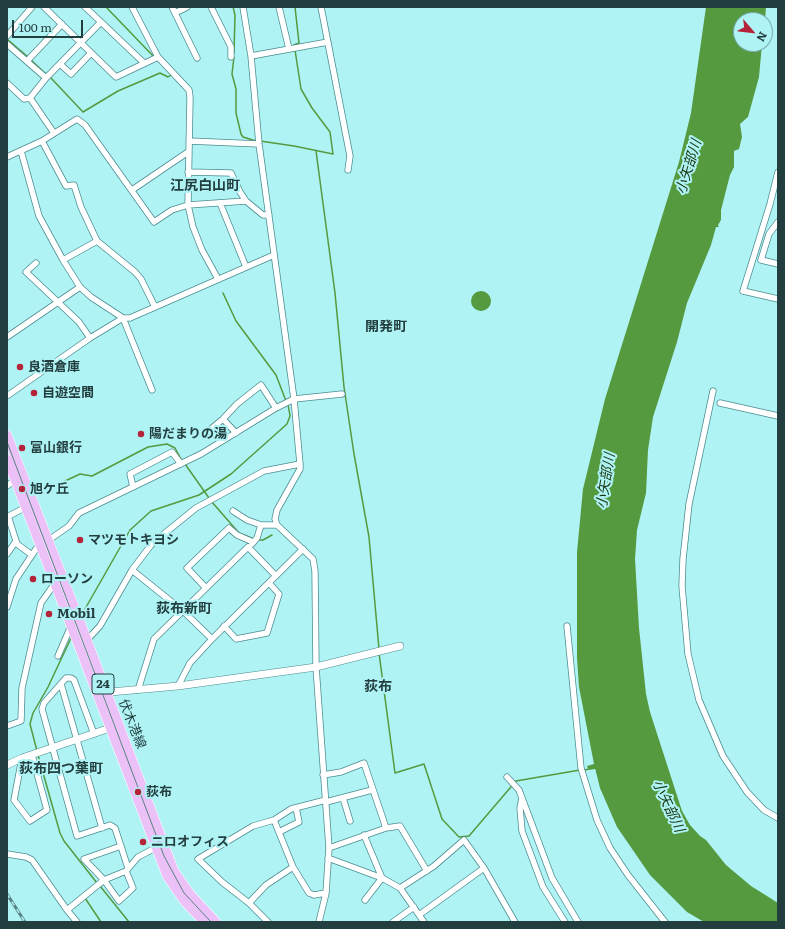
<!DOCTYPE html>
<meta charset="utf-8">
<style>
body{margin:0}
#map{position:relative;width:785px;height:929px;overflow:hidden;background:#aff3f5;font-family:Literata,serif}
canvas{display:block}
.frame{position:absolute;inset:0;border:8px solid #233e3f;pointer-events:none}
.north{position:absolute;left:733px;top:12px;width:40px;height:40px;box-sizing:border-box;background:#aff3f5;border:1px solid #77abac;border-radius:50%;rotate:118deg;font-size:11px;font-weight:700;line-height:16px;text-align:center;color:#233e3f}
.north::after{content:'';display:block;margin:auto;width:14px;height:18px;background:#b5233a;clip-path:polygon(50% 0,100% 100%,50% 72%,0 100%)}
.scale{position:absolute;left:12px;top:20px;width:71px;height:18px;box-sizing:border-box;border:2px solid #233e3f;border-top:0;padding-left:5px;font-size:12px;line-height:14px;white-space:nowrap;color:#233e3f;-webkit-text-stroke:3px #aff3f5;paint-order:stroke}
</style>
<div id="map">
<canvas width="785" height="929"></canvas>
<div class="frame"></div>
<div class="north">N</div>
<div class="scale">100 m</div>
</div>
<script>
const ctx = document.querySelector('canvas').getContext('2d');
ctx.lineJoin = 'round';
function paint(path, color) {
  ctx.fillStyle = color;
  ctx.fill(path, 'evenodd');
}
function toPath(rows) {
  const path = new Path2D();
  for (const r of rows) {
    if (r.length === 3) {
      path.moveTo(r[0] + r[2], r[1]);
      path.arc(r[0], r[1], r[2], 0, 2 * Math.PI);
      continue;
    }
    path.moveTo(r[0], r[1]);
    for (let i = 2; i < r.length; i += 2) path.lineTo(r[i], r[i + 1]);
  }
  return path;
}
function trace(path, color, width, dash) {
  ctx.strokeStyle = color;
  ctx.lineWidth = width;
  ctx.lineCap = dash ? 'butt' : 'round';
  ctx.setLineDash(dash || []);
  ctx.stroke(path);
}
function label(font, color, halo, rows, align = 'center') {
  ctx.font = font + ' Literata,"Noto Sans JP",serif';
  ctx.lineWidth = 4;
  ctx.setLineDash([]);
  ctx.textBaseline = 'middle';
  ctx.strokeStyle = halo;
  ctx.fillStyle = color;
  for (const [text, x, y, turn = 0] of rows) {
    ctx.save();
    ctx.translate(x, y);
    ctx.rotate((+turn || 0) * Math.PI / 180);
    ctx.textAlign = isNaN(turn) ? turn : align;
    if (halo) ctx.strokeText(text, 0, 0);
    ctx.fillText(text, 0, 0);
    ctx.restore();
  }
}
paint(toPath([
 [706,7,766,7,765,20,741,20,741,44,762,44,759,77,748,117,740,124,742,137,739,149,734,151,734,167,730,175,721,210,721,220,718,225,719,227,716,227,711,245,687,303,677,342,653,417,648,450,646,493,637,530,635,559,639,628,646,694,650,712,682,811,690,825,700,836,706,840,726,865,751,886,778,903,778,922,704,922,687,912,650,875,617,827,600,788,595,768,588,769,587,766,594,764,579,687,577,658,577,552,583,489,605,399,679,162,691,113],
 [481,301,10]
]), '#559a3e');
trace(toPath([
 [106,7,155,58],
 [233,7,235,15,234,53],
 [7,39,28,57],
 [294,46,294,45,299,43,295,7],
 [234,57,232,74,236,89,236,113,241,134,243,137,256,141],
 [31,60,47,75],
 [50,77,83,112,118,91,160,73,168,77,171,75],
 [260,141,294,146,333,154,330,132,312,108,301,89,295,50],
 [316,151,335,293,344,387,354,454,369,537,379,649],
 [223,293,236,321,276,375,286,401],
 [185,464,209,498],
 [46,490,80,474,92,476,148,447,167,444,175,448,182,461],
 [211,501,239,533,254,539],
 [258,540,263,540,272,535],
 [81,616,130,530,151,511,199,495,231,474,287,424,290,416,288,404],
 [379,653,395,773,424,764,442,819,459,837,469,836,516,781,580,770],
 [37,751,30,724,33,713,48,687,72,636],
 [38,755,60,833,64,841,97,883],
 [584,770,596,768],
 [100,886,129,922],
 [85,898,101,922]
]), '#559a3e', 1.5);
const minor = toPath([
 [44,7,116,77,158,57],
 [132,7,158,57,189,90,190,97,188,205,193,227,202,250,218,279],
 [172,7,197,58],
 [211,7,231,47,231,57],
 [243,7,251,56,259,144,294,399,300,464,300,469,277,510,275,519,277,525,313,559,315,571,316,667,329,848,326,893,319,922],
 [279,7,289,49],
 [321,7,350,156,348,170],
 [175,13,187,7],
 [101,22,144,63],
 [7,36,32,7],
 [7,44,46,78,30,98,24,99,7,83],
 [251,56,328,42],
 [27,61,62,24],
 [60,64,71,74,91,53],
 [46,78,101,22,85,7],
 [30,98,54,133],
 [42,141,66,186,74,185,81,207,97,241,135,272,141,279,155,307],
 [189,141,259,144],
 [21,151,39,216,63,260,80,287,91,297,123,318,130,318,274,255],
 [7,157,42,141,77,119,85,125,154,222,172,210,188,205,246,201,263,215,269,215],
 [188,172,231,173,240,192,246,201],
 [778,172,770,204,743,291,778,299],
 [132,190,188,152],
 [220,203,246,267],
 [778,222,769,234,761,260,778,264],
 [63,260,97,241],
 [36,263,26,272,79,322,90,338],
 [123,318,152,390],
 [7,337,80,287],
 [713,391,689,504,683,559,682,586,688,654,699,700,723,756,747,792,764,810,778,818],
 [7,396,90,338,123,318],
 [720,403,778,416],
 [211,429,223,419],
 [236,433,223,419,237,404,261,385,276,408],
 [7,486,15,480],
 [133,487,130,474,172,452,181,464],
 [233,511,247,520,261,525,277,525],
 [8,516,17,544,32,555],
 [7,517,28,506],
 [252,544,257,538,261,525],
 [7,554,16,541],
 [132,570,183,611,212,639],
 [206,588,187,568,229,528,237,535,253,542],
 [7,607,16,579,36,549,69,526,79,513,201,454,276,408,294,399,342,394],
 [224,626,236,639,267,633,279,594,269,583],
 [567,626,581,768,597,820,610,848,628,875,665,922],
 [87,640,100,626,132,570,151,545,159,538,196,508,264,471,300,464],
 [58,656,71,626],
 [61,684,102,828],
 [178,686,190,663,212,639,303,549],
 [138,690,154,639,248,547,276,576],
 [7,726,21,721,22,688,41,603,55,583],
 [94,734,74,680,71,678,66,678,44,703,42,709,77,836,110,825,115,828,128,868],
 [22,758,14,800,30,821,47,810,32,755],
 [323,775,341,772,364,763,386,828,329,848],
 [507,777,519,790,522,798,520,808,522,831,543,887,565,922],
 [343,798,350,821],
 [522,798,552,878,578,922],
 [326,802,372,790],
 [274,820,291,809,326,800],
 [386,828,400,826,427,871],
 [279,832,299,822,296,808],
 [364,835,382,878,365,900],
 [121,846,84,859,104,880,119,901,133,888,126,871],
 [7,854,26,857,32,860,67,910],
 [328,858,382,878,400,888,424,922],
 [400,888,434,866,464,840,484,868,515,922],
 [249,903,266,885,293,867],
 [419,915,484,868],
 [77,922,67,910,104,880,126,871,138,857,157,847],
 [268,922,249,903,222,882,198,859,253,826,274,820,293,867,309,893,314,895,326,893],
 [393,922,414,907]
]);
const tertiary = toPath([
 [97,695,110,692,178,686,316,667,400,646],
 [7,765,22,758,110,728]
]);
const primary = toPath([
 [7,435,79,619,174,871,190,894,216,922],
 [7,459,167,876,185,902,204,922]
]);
trace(minor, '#4b8c8f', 7);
trace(tertiary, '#4b8c8f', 8);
trace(primary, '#fff', 10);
trace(minor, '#fff', 5.5);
trace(tertiary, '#fff', 7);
trace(primary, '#ebc1f7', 9);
trace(toPath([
 [7,442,164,856,184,893,211,922]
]), '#578283', 1);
const rail = toPath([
 [7,894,25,922]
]);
trace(rail, '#578283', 3);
trace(rail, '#aff3f5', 1.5, [4.5]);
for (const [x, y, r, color] of [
 [20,367,4,"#b5233a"],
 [34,393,4,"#b5233a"],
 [141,434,4,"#b5233a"],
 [22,448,4,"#b5233a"],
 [22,489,4,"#b5233a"],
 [80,540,4,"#b5233a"],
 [33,579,4,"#b5233a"],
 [49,614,4,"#b5233a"],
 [138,792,4,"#b5233a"],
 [143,842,4,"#b5233a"]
]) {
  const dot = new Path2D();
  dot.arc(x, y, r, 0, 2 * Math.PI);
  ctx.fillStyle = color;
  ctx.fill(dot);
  trace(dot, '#aff3f5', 1.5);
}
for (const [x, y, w] of [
 [103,684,22]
]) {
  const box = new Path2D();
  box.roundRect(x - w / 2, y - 10, w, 20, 3);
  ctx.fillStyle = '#aff3f5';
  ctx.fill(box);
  trace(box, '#233e3f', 1);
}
label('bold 12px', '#233e3f', null, [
 ["24",103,684]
]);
label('bold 13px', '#233e3f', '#aff3f5', [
 ["良酒倉庫",28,367],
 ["自遊空間",42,393],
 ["陽だまりの湯",149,434],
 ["富山銀行",30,448],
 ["旭ケ丘",30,489],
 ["マツモトキヨシ",88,540],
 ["ローソン",41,579],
 ["Mobil",57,614],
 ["荻布",146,792],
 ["ニロオフィス",151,842]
], 'left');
label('13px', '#233e3f', '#aff3f5', [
 ["伏木港線",132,724,68]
]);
label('italic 14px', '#1a3610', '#aff3f5', [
 ["小矢部川",689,167,-73],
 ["小矢部川",606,481,-81],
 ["小矢部川",668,806,65]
]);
label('bold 14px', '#233e3f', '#aff3f5', [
 ["江尻白山町",205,186],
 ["開発町",386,327],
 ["荻布新町",184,609],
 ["荻布",378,687],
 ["荻布四つ葉町",61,769]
]);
</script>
